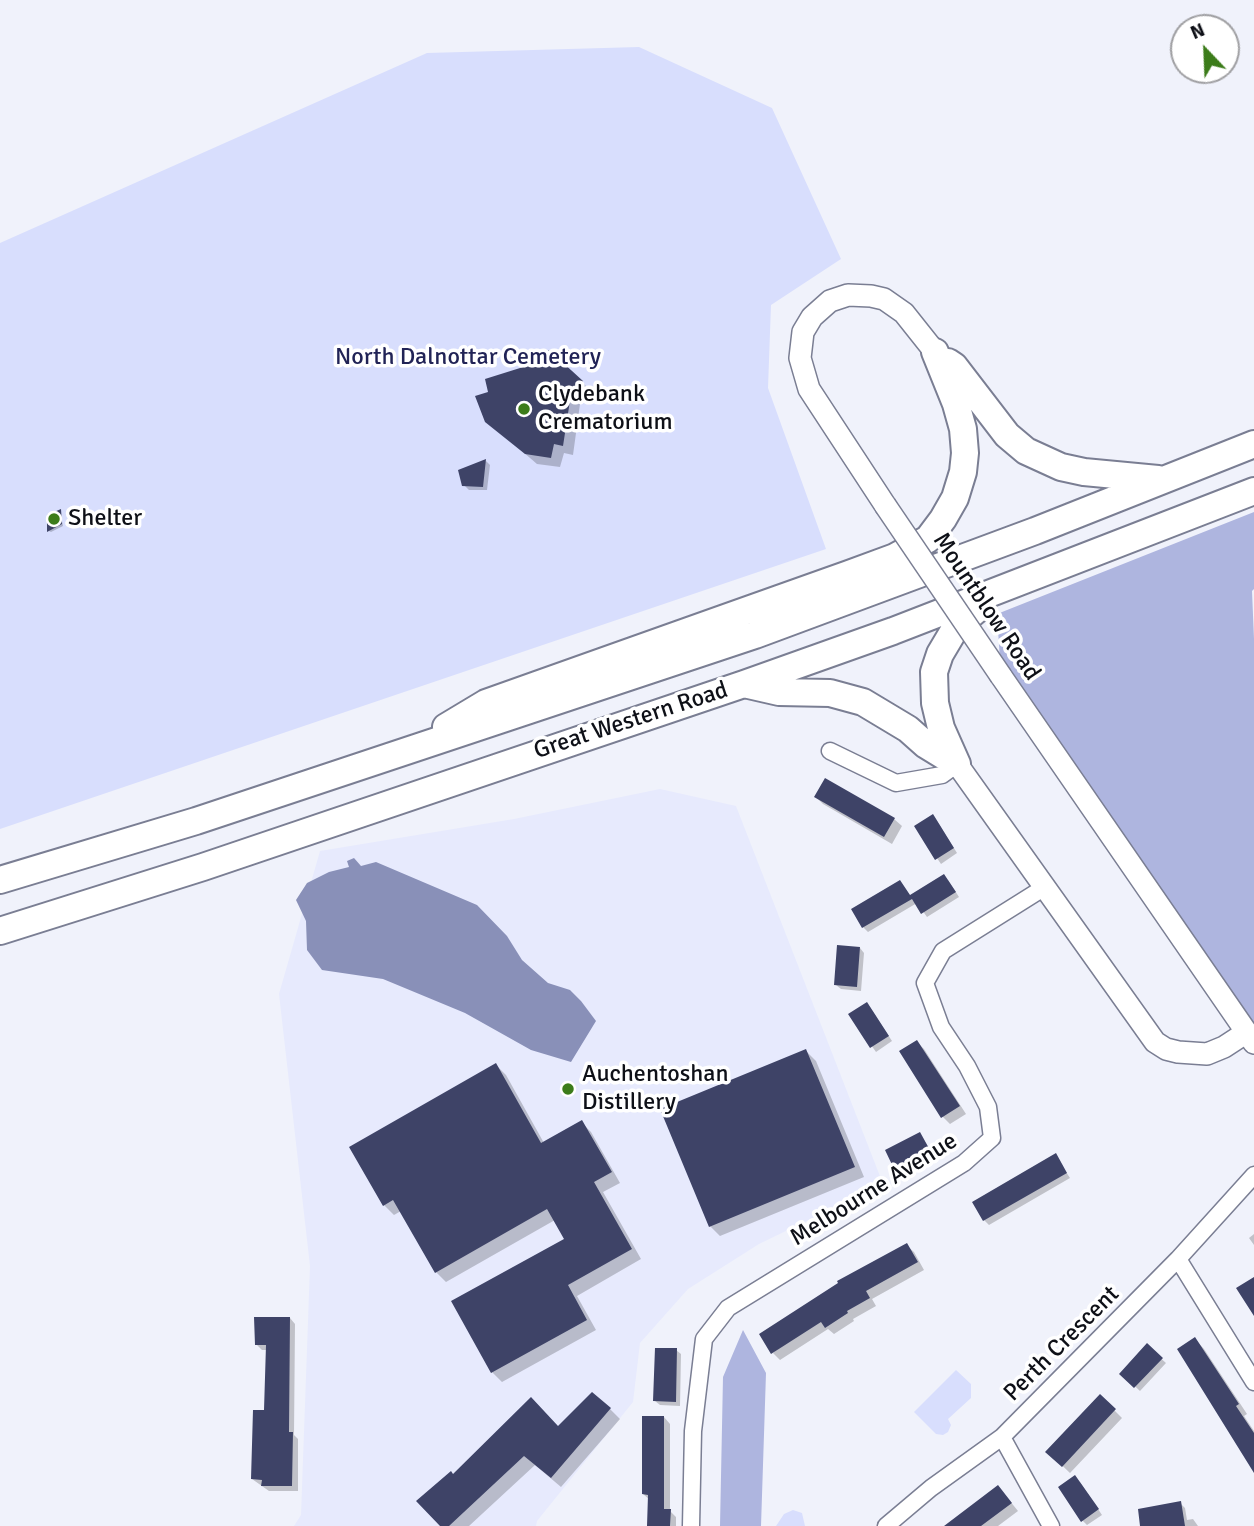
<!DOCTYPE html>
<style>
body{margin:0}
#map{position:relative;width:1254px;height:1526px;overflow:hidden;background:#f0f2fb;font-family:Signika,sans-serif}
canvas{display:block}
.north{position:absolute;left:1170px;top:14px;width:70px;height:70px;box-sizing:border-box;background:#fff;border:2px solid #9f9fa2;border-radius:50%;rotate:337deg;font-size:19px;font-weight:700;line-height:28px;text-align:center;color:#0e1017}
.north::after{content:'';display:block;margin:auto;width:24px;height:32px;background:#3c7c1a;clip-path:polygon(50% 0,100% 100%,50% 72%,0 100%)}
</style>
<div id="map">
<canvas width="1254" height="1526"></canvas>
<div class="north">N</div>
</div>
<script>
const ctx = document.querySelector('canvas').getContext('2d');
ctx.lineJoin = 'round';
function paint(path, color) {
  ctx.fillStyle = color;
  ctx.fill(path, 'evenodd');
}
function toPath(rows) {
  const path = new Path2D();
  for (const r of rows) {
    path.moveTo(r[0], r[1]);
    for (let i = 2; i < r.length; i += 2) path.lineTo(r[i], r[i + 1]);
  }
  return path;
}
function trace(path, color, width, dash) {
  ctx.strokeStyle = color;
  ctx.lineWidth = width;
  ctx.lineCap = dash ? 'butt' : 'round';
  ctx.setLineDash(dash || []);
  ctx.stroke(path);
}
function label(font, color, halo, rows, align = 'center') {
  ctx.font = font + ' Signika,sans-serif';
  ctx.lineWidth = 7;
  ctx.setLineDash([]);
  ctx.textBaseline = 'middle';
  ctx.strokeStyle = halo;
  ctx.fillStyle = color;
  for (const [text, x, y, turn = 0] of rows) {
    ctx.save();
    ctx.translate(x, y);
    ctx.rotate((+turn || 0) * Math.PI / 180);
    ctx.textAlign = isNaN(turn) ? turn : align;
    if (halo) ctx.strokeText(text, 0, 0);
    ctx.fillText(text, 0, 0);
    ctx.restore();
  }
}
paint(toPath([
 [660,789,736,806,883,1184,759,1244,688,1289,640,1343,633,1402,537,1521,536,1526,294,1526,301,1515,310,1266,279,994,320,851,514,819]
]), '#e7eafd');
paint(toPath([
 [639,47,772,108,841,259,771,305,768,388,826,549,0,829,0,243,427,53],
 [956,1370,971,1384,971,1398,948,1419,951,1425,948,1432,943,1435,936,1434,914,1412],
 [793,1510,802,1513,805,1526,776,1526,784,1514]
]), '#d8defd');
paint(toPath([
 [1254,512,1254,589,1252,591,1254,639,1254,1043,1001,676,997,614],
 [743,1330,766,1373,761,1526,720,1526,723,1377]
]), '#aeb5df');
paint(toPath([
 [354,858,361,866,376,862,477,905,507,936,522,960,548,983,570,990,581,1001,596,1021,571,1062,531,1050,465,1013,383,979,322,970,307,950,306,921,296,900,307,883,329,872,349,867,347,861]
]), '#8990b8');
paint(toPath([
 [582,382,592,392,580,404,573,455,564,453,560,467,537,464,487,421],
 [486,461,490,465,487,490,469,490,464,485],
 [60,511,63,526,51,532,49,531],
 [816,797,894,819,902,826,892,844,823,804],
 [937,821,957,853,941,864,916,827],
 [948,880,959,897,927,917,917,903,868,932,863,927,900,882,911,897],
 [860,948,864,953,861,991,841,989,836,985],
 [871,1009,892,1041,876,1052,850,1015],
 [917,1042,924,1049,966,1114,950,1124,943,1117],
 [806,1051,816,1061,864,1177,720,1236,710,1226,662,1110],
 [496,1065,506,1075,544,1143,581,1122,591,1132,620,1183,603,1192,641,1259,577,1296,596,1330,502,1382,492,1372,567,1239,555,1220,446,1282,436,1272,401,1211,394,1215,384,1205],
 [920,1134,934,1157,901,1174,897,1169],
 [1055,1155,1070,1178,989,1225,984,1220],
 [1254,1234,1254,1245,1249,1238],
 [906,1245,914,1252,924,1270,872,1299,876,1306,853,1319,854,1321,834,1334,828,1329,780,1360,773,1353],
 [290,1318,295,1324,294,1435,298,1439,298,1491,269,1491,252,1479,265,1412,267,1350,262,1350,256,1344],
 [1195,1339,1204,1349,1247,1414,1244,1416,1254,1431,1254,1470],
 [1147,1346,1166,1363,1140,1391,1121,1373],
 [676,1350,681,1354,680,1406,660,1405,655,1401],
 [1100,1396,1122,1418,1070,1473,1048,1452],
 [610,1409,620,1419,561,1487,535,1465,469,1526,442,1526,454,1476,558,1428],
 [664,1417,670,1424,670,1511,676,1517,676,1526,649,1526,650,1500,643,1494],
 [1080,1482,1102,1515,1087,1525,1082,1520],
 [1005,1495,1018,1511,998,1526,947,1526],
 [1180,1503,1185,1508,1187,1520,1193,1519,1198,1526,1142,1526]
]), '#0003');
paint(toPath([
 [549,350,583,381,571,394,563,446,554,444,551,458,525,454,485,422,475,396,488,392,485,379,536,363],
 [486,459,483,487,462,486,458,470],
 [61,509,62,524,47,532,47,515],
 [825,778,895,818,884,837,814,797],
 [933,814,954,848,935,860,914,826],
 [944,874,956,892,921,914,912,899,862,928,851,909,900,880,910,895],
 [837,945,860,947,857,987,834,985],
 [867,1002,889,1036,870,1048,848,1014],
 [917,1040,960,1106,941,1118,899,1051],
 [806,1049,855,1167,709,1227,660,1109],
 [496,1063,541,1143,582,1120,612,1172,594,1182,632,1249,568,1285,587,1320,491,1373,451,1301,564,1239,547,1209,435,1273,393,1200,383,1206,349,1147],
 [920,1132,931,1152,895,1171,885,1150],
 [1056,1153,1067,1173,983,1221,972,1202],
 [907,1243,918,1262,866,1291,870,1298,847,1311,848,1313,825,1328,821,1322,771,1354,759,1334,838,1283,837,1281],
 [1254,1277,1254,1316,1236,1288],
 [254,1317,290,1317,289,1432,293,1432,292,1486,261,1486,262,1480,251,1479,253,1410,264,1410,266,1345,255,1345],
 [1195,1337,1239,1404,1236,1406,1254,1433,1254,1473,1177,1349],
 [1147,1343,1163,1358,1134,1388,1119,1374],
 [655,1348,677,1348,676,1402,653,1401],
 [592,1392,611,1408,551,1478,524,1456,449,1526,440,1526,416,1501,451,1471,453,1474,531,1397,558,1426],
 [1100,1394,1116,1409,1062,1467,1045,1452],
 [642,1416,664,1416,664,1509,671,1509,670,1526,647,1526,648,1495,642,1494],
 [1075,1475,1099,1509,1081,1522,1058,1487],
 [998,1485,1012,1503,981,1526,944,1526],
 [1181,1501,1185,1526,1140,1526,1138,1509]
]), '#3e4367');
const minor = toPath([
 [830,751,896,783,942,775,957,764],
 [1178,1259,1254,1382],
 [1002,1437,1051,1526],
 [691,1526,693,1431,704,1339,728,1308,964,1163,992,1138,988,1107,967,1066,941,1027,925,983,943,951,1045,887],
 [886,1526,931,1488,1002,1437,1178,1259,1254,1175]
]);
const tertiary = toPath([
 [885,505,809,389,800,358,803,332,812,317,830,301,848,295,871,296,884,299,904,313,935,352],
 [1001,676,1254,1043],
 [957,764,1155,1042,1166,1049,1178,1052,1207,1054,1224,1047,1247,1032]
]);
const primary = toPath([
 [948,362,954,366,1007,435,1026,451,1061,467,1084,472,1158,479],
 [744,684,779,692,830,693,863,702,908,729,926,745,957,764],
 [446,727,486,703,849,574,895,557,928,539,943,519,955,498,963,472,965,453,963,429,956,404,935,352],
 [957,764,941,728,935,703,934,672,940,654,956,627,982,605],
 [0,880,196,821,755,635,1035,531,1254,444],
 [0,931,203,867,744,684,893,631,1254,491]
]);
trace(minor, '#7a7e93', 19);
trace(tertiary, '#7a7e93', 24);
trace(primary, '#7a7e93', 30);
trace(minor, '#fff', 16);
trace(tertiary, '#fff', 21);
trace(primary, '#fff', 26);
const tertiaryBridge = toPath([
 [885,505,1001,676]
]);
trace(tertiaryBridge, '#7a7e93', 24, []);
trace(tertiaryBridge, '#fff', 21);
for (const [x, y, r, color] of [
 [524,409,7,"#3c7c1a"],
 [54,519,7,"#3c7c1a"],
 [568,1089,7,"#3c7c1a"]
]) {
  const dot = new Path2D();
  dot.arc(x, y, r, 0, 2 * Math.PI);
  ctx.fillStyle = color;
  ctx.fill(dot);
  trace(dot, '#fff', 2.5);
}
label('24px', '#212356', '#fff', [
 ["North Dalnottar Cemetery",468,358]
]);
label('24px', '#0e1017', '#fff', [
 ["Clydebank",538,395],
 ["Crematorium",538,423],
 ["Shelter",68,519],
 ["Auchentoshan",582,1075],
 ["Distillery",582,1103]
], 'left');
label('24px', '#0e1017', '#fff', [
 ["Mountblow Road",986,607,56],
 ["Great Western Road",631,721,-18],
 ["Melbourne Avenue",874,1190,-32],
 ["Perth Crescent",1062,1344,-45]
]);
</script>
